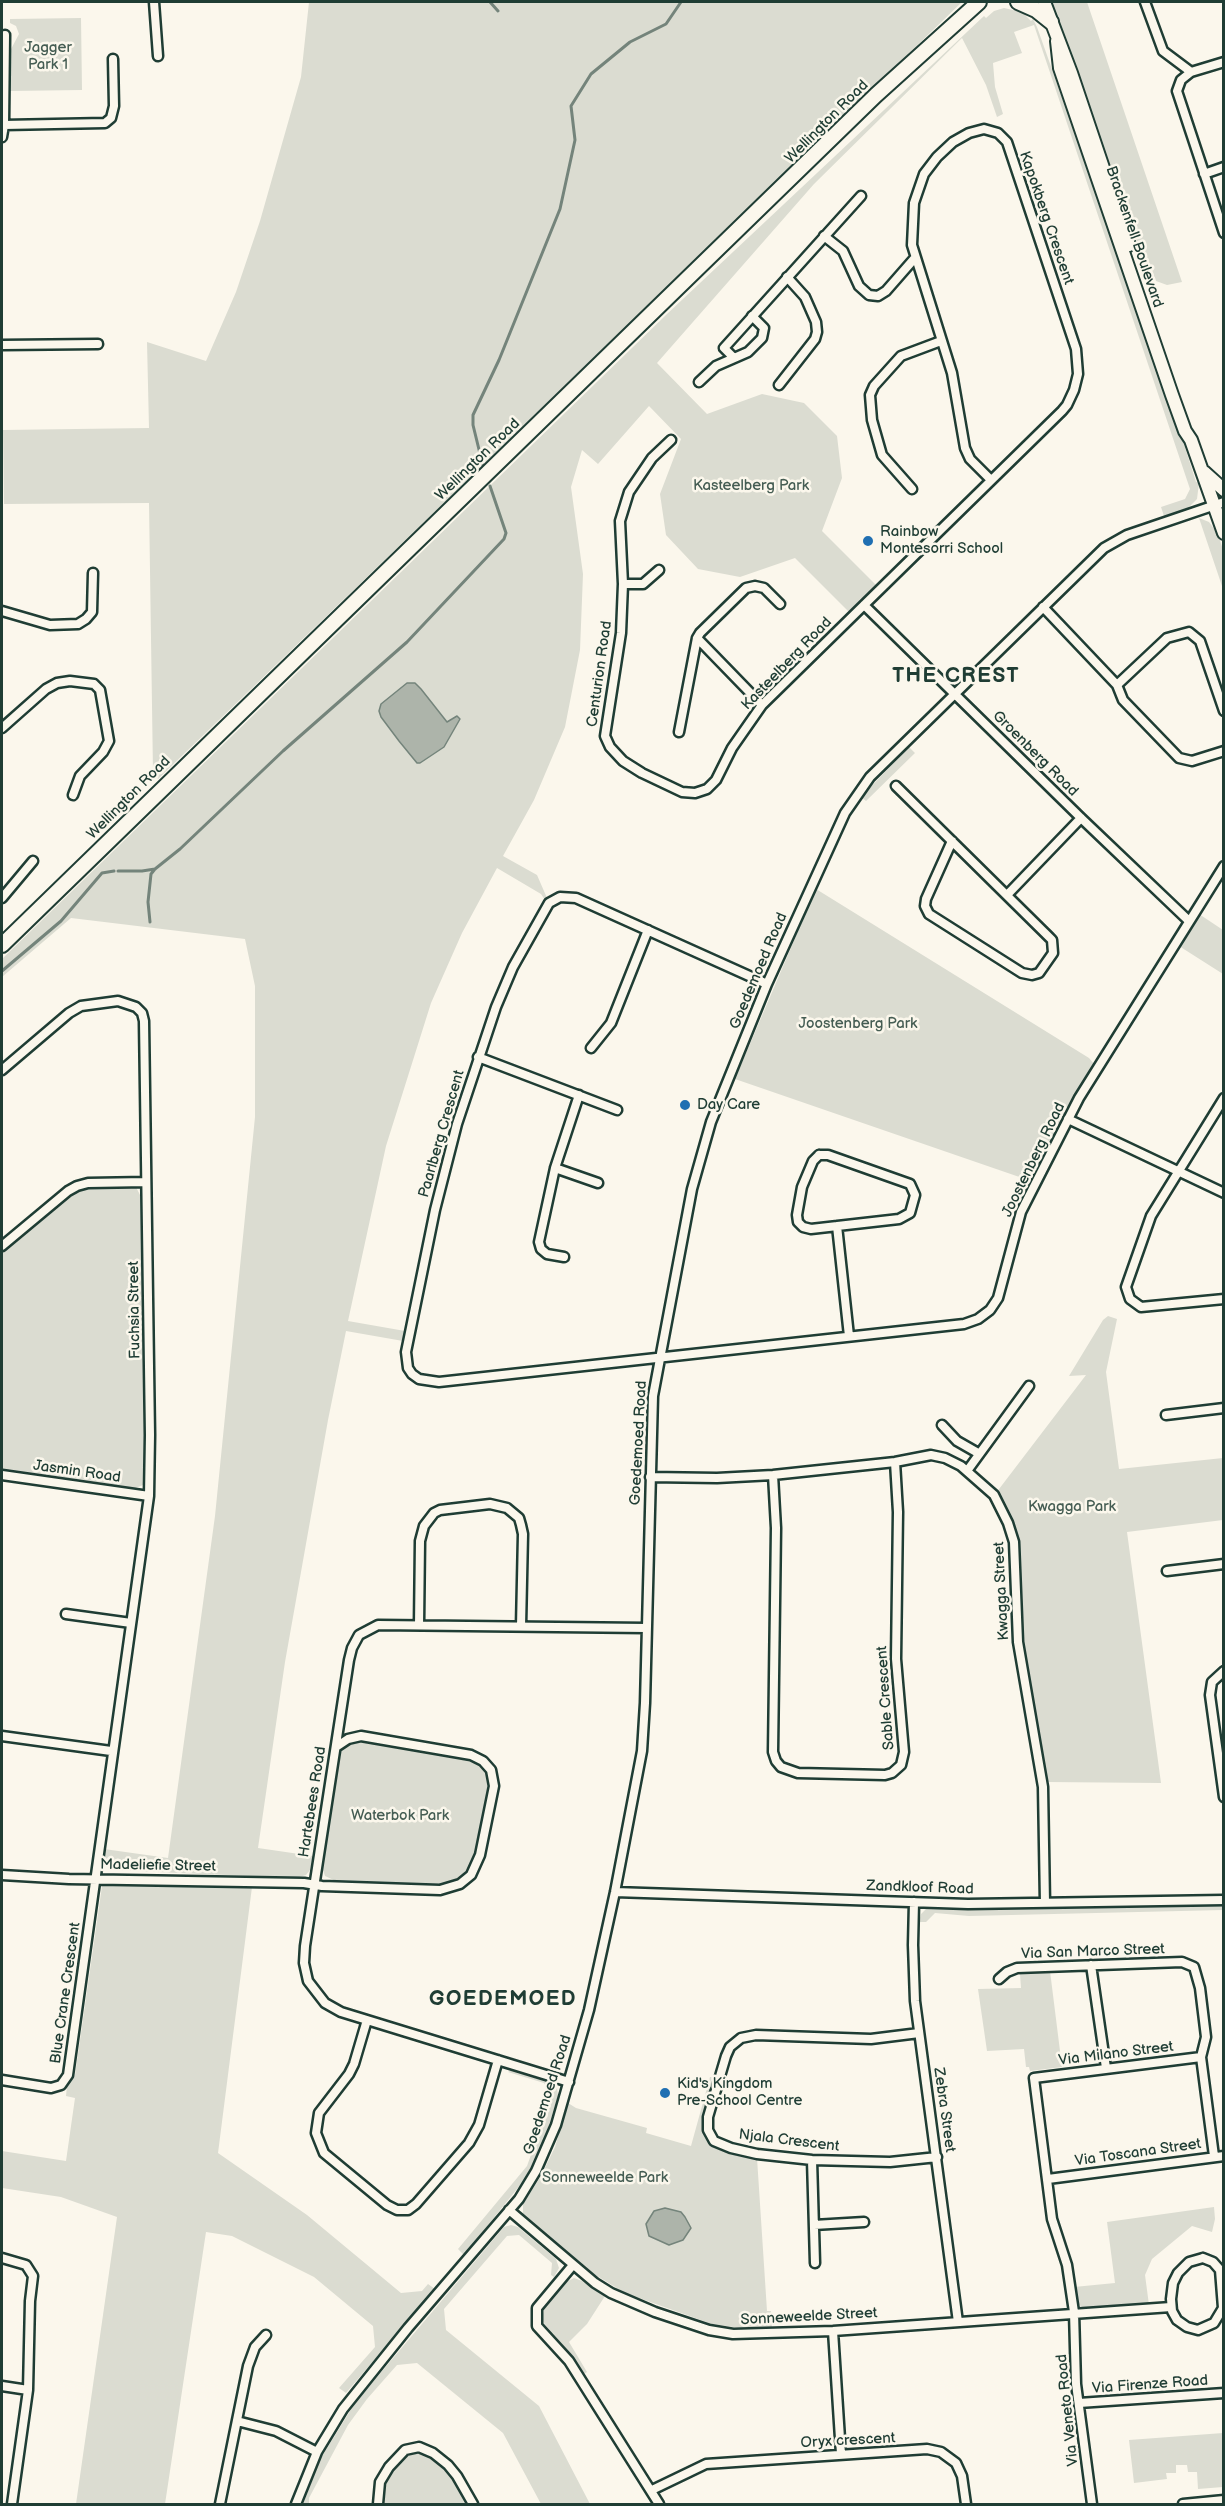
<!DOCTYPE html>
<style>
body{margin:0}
#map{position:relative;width:1225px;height:2506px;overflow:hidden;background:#fbf7ec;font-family:"Balsamiq Sans",sans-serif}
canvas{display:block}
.frame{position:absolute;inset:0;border:3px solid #1f3d34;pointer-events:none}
</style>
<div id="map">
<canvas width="1225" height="2506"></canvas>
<div class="frame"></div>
</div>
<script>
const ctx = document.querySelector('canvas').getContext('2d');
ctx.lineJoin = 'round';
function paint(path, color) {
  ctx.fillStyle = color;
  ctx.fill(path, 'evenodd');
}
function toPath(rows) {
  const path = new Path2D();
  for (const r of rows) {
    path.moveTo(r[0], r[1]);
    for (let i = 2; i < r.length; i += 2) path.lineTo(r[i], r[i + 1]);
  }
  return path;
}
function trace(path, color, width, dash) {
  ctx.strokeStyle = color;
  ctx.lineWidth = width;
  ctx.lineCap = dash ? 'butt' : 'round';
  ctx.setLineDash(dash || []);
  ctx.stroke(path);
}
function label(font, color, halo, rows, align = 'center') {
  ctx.font = font + ' "Balsamiq Sans",sans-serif';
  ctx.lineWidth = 5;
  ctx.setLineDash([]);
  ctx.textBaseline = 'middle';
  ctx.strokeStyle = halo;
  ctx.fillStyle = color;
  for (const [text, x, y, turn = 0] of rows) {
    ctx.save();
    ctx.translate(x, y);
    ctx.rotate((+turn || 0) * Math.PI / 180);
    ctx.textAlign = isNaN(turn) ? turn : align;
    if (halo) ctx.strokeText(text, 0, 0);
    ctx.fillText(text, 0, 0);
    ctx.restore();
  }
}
paint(toPath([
 [309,2,962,2,158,779,153,773,149,503,4,504,3,430,149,428,147,342,206,361,236,292,260,221,301,77],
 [1050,2,1087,2,1182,282,1167,285,1156,281,1142,244,1137,242,1119,203],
 [1004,8,1022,12,1031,21,1033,19,1037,27,1176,419,1196,482,1199,483,1197,499,1188,508,1164,516,1161,507,1185,499,1190,489,1034,25,1014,32,1022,53,993,63,995,87,1003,114,997,117,986,85,962,38,814,184,657,363,707,414,762,394,804,403,837,436,842,478,822,531,877,586,850,613,795,558,740,577,698,569,666,535,660,494,681,439,649,406,598,464,582,450,571,487,583,574,580,650,565,727,534,800,503,856,537,875,547,898,545,900,541,894,497,868,462,933,431,1003,386,1146,348,1321,405,1331,403,1341,346,1331,328,1420,285,1662,258,1848,313,1856,310,1870,306,1875,296,1878,110,1870,104,1862,104,1849,168,1858,215,1516,255,1117,255,986,245,939,71,918,2,977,2,959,667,314,984,16,986,18,994,11],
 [81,18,82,90,10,91,10,51,19,34,16,26,10,23,10,19],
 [1199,518,1209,522,1218,534,1223,550,1223,589],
 [909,747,915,753,866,801,861,797],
 [816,889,1089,1058,1094,1064,1057,1127,1031,1181,735,1079],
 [1199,914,1223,930,1223,974,1179,946],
 [130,1186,136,1187,142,1199,146,1478,143,1485,133,1489,2,1470,2,1252,73,1192,89,1187],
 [1108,1316,1117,1319,1106,1372,1119,1469,1223,1458,1223,1520,1127,1532,1161,1783,1047,1782,1022,1638,1019,1544,1010,1516,996,1493,1086,1375,1069,1376,1103,1320],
 [357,1741,472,1760,481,1764,487,1771,490,1787,475,1854,471,1866,463,1876,452,1882,440,1885,336,1881,325,1876,322,1867,341,1752,345,1744],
 [106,1883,252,1887,218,2153,307,2215,401,2293,422,2291,428,2284,435,2289,346,2393,339,2388,375,2347,373,2326,314,2277,232,2236,206,2232,165,2504,76,2504,117,2217,61,2197,2,2188,2,2151,66,2161,75,2098,66,2096,67,2086,75,2075,102,1886],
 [1223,1903,1223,1910,969,1916,935,1913,926,1922,919,1922,921,1914,926,1909,933,1908,970,1909],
 [1047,1969,1050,1971,1062,2067,1030,2071,1029,2067,1026,2067,1024,2049,987,2051,978,1989,1021,1988,1020,1974,1024,1970],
 [513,2069,553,2082,557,2087,558,2096,543,2144,525,2179,464,2255,458,2249,527,2166,551,2099,544,2083,508,2072],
 [710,2077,714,2077,702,2127,708,2141,718,2149,757,2158,767,2311,771,2311,772,2328,747,2329,712,2324,625,2293,589,2271,523,2214,523,2204,541,2176,555,2147,568,2103,576,2108,647,2128,646,2133,691,2146],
 [1214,2207,1215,2219,1212,2232,1192,2226,1152,2259,1145,2275,1149,2305,1085,2309,1078,2304,1074,2287,1115,2283,1107,2222],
 [511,2225,518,2227,556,2259,559,2268,554,2277,551,2275,552,2263,519,2235,507,2236,444,2309,446,2330,539,2406,590,2504,541,2504,503,2433,417,2363,397,2365,367,2399,348,2425,309,2498,309,2504,303,2504,321,2458,355,2403,504,2227],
 [574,2278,582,2281,605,2296,587,2324,569,2342,587,2372,584,2374,564,2346,542,2321,544,2307,564,2283],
 [1223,2433,1223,2487,1198,2489,1197,2472,1188,2472,1187,2465,1176,2465,1176,2473,1166,2473,1167,2479,1134,2483,1129,2440],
 [418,2451,426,2454,447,2471,467,2504,384,2504,383,2491,387,2478,405,2456]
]), '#dbdcd1');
const water = toPath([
 [407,683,415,683,421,689,447,722,457,716,460,719,444,747,420,763,417,763,399,741,381,717,379,711,381,704,407,683],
 [665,2208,681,2212,685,2217,691,2228,683,2240,669,2245,649,2236,646,2224,654,2211,665,2208]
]);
paint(water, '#adb4aa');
trace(water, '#74847b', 1.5);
trace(toPath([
 [490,2,498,11],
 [483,466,473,425,473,415,499,360,560,209,575,140,571,106,591,74,630,42,666,24,681,2],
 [118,871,142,871,155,869],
 [150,922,148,902,151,874,155,869,180,849,283,751,407,642,504,539,506,533,490,486],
 [2,971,61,921,102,873,114,871]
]), '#74847b', 3);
const street = toPath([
 [154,2,158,56],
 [1145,2,1163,51,1191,72],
 [1224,62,1191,72,1181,80,1177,91,1224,233],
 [4,125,105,123,111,118,114,106,113,59],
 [2,137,4,125,5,35],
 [1204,174,1224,167],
 [824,236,843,251,859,286,869,295,878,296,886,291,914,259],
 [2,345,98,344],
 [734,358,724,348,861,196],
 [699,382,716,366,748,352,762,338,764,328,752,316],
 [779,385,815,339,817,332,816,322,805,297,787,277],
 [912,489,882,455,872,420,870,395,874,386,901,356,941,341],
 [659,570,643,584,623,584,621,633,605,736,610,747,623,761,642,773,682,792,695,793,707,789,716,780,732,748,762,705,1062,411,1067,405,1074,390,1078,374,1076,349,1007,142,998,133,984,129,969,133,953,142,937,157,924,174,914,203,912,245,952,373,965,448,970,459,991,480],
 [623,584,620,521,629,492,652,458,671,440],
 [864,605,1081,818,1189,921],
 [1043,607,1117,685,1123,700,1179,758,1192,761,1224,751],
 [2,611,50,625,78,624,86,619,92,612,93,573],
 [697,638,762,705],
 [1117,685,1167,638,1189,632,1200,641,1224,711],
 [2,728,46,689,57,683,70,681,94,684,100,690,109,741,103,752,80,776,73,795],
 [679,732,697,638,700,633,746,588,755,586,764,588,780,604],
 [896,786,1049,937,1052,940,1053,953,1039,973,1032,975,1022,973,929,914,925,906,926,899,952,841],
 [1007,895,1081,818],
 [2,898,33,861],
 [767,984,576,898,560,897,549,903,513,967,496,1007,457,1124,435,1210,406,1352,408,1368,412,1374,419,1379,439,1382,964,1324,978,1319,990,1310,998,1298,1021,1212,1079,1098,1224,866],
 [591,1048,611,1023,648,930],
 [478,1057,617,1110],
 [2,1070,69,1013,81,1006,118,1001,136,1007,142,1013,144,1021,150,1435,149,1496,68,2075,61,2085,51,2088,2,2080],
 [1224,1098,1151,1216,1126,1287,1130,1299,1141,1307,1224,1299],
 [1068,1119,1224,1193],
 [819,1155,828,1155,910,1184,915,1195,910,1213,899,1219,811,1229,803,1227,798,1222,797,1215,802,1187,813,1161,819,1155],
 [555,1168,598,1183],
 [837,1226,849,1336],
 [2,1246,68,1191,77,1186,88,1183,146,1182],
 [564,1257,547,1254,541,1249,539,1242,555,1168,579,1095],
 [1166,1415,1224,1408],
 [942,1425,957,1441,978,1453],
 [967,1471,1029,1386],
 [2,1475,149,1496],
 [773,1475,776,1528,773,1752,776,1761,781,1767,798,1773,885,1775,892,1773,901,1765,904,1752,896,1659,898,1512,895,1462],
 [650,1477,717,1478,773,1475,895,1462,931,1455,945,1458,961,1466,994,1495,1008,1523,1014,1542,1018,1642,1043,1787,1045,1903],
 [1167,1571,1224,1564],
 [66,1614,131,1623],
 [419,1625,420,1541,424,1526,434,1513,440,1510,490,1504,507,1508,519,1518,521,1525,523,1534,521,1626],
 [1224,1671,1212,1682,1210,1695,1224,1797],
 [2,1736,111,1751],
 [2,1875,69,1879,304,1883,322,1886,440,1890,460,1884,471,1875,480,1855,494,1786,491,1770,483,1761,471,1755,361,1736,348,1739,336,1747],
 [615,1892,968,1904,1224,1900],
 [914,1902,913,1945,915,2001,958,2322],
 [1091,1965,1106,2068],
 [999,1979,1007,1972,1017,1968,1182,1962,1194,1967,1200,1988,1206,2037,1201,2057,1214,2156],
 [367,2020,354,2064,349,2074,319,2113,316,2133,324,2153,387,2205,397,2210,408,2210,416,2204,469,2143,479,2125,498,2060],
 [919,2033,871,2039,756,2035,741,2038,730,2047,726,2056,708,2117,708,2130,714,2141,731,2148,757,2154,812,2160,890,2162,937,2157],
 [569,2082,341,2012,325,2003,308,1981,304,1963,305,1946,349,1660,352,1648,359,1635,378,1625,646,1628],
 [812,2160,815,2263],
 [1048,2179,1224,2156],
 [509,2210,595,2283,611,2293,655,2312,709,2330,733,2334,833,2331,1171,2307],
 [814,2225,864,2222],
 [2,2258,26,2265,33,2276,30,2301,28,2390,12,2504],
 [1203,2258,1213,2262,1220,2270,1223,2308,1214,2323,1198,2330,1187,2327,1177,2320,1172,2311,1171,2299,1173,2283,1178,2273,1189,2262,1203,2258],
 [573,2265,537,2308,537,2326,569,2361,659,2504],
 [833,2331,841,2454],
 [2,2386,28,2390],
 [1079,2403,1224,2393],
 [237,2421,276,2431,317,2452],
 [652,2490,706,2464,927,2449,941,2452,956,2463,962,2476,966,2504],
 [220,2504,248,2366,255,2347,266,2335],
 [296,2504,317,2452,343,2409,408,2328,519,2199,536,2171,556,2125,589,2010,615,1892,642,1751,645,1703,653,1396,692,1189,711,1122,767,984,845,813,870,777,1104,548,1127,535,1224,502],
 [378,2504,380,2482,389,2467,405,2450,419,2447,433,2453,448,2465,457,2476,473,2504],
 [1092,2504,1076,2384,1074,2312,1067,2265,1052,2219,1034,2078,1201,2057],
 [1183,2504,1224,2500]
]);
const secondary = toPath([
 [1044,2,1071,73,1129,245],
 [1057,41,1060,68,1172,395,1185,431,1191,440,1224,533],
 [1204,472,1224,490]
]);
const primary = toPath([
 [1018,2,1036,10,1051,22],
 [2,945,876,95,979,2]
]);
trace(street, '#1f3d34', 13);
trace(secondary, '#1f3d34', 16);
trace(primary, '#1f3d34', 18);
trace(street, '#fbf7ec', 8);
trace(secondary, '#fbf7ec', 12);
trace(primary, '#fbf7ec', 14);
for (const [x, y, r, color] of [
 [868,541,6,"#1f6fb2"],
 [685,1105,6,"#1f6fb2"],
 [665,2093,6,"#1f6fb2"]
]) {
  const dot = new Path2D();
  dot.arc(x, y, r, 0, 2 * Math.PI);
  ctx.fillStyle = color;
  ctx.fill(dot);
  trace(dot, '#fbf7ec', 2);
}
label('15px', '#455d53', '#fbf7ec', [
 ["Jagger",48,48],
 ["Park 1",48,65],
 ["Kasteelberg Park",751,486],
 ["Joostenberg Park",858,1024],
 ["Kwagga Park",1072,1507],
 ["Waterbok Park",400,1816],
 ["Sonneweelde Park",605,2178]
]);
label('15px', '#1f3d34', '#fbf7ec', [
 ["Wellington Road",827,122,-45],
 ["Kapokberg Crescent",1046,218,71],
 ["Brackenfell Boulevard",1134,237,71],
 ["Wellington Road",478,460,-44],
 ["Kasteelberg Road",787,664,-46],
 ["Centurion Road",600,674,-82],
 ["Groenberg Road",1035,754,45],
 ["Wellington Road",129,798,-45],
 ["Goedemoed Road",759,971,-67],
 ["Paarlberg Crescent",442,1134,-74],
 ["Joostenberg Road",1034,1160,-64],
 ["Fuchsia Street",135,1310,-91],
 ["Goedemoed Road",639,1443,-87],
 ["Jasmin Road",77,1472,8],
 ["Kwagga Street",1002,1591,-93],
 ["Sable Crescent",886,1698,-94],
 ["Hartebees Road",313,1802,-81],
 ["Madeliefie Street",158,1866,1],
 ["Zandkloof Road",920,1888,2],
 ["Via San Marco Street",1093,1952,-2],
 ["Blue Crane Crescent",66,1993,-82],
 ["Via Milano Street",1116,2054,-7],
 ["Goedemoed Road",548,2095,-72],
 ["Zebra Street",944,2110,82],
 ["Njala Crescent",789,2141,7],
 ["Via Toscana Street",1138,2153,-8],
 ["Sonneweelde Street",809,2317,-3],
 ["Via Firenze Road",1150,2385,-4],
 ["Via Veneto Road",1068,2410,-96],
 ["Oryx crescent",848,2441,-3]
]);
label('15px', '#1f3d34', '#fbf7ec', [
 ["Rainbow",880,532],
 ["Montesorri School",880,549],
 ["Day Care",697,1105],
 ["Kid's Kingdom",677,2084],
 ["Pre-School Centre",677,2101]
], 'left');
ctx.letterSpacing = '1.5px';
label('bold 21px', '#1f3d34', '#fbf7ec', [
 ["THE CREST",956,677],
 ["GOEDEMOED",503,2000]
]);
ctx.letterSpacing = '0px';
</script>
